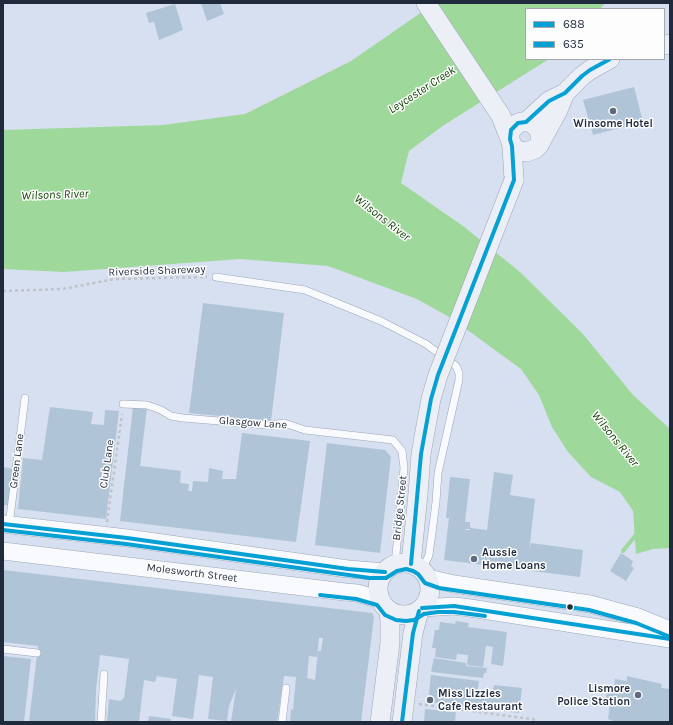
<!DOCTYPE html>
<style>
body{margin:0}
#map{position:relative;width:673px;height:725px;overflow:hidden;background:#d6e0f0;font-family:Karla,sans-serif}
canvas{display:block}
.frame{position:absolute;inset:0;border:4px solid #1f2a3d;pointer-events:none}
.legend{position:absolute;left:525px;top:8px;width:140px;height:52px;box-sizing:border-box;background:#fdfdfd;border:1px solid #a4a9b0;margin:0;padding:5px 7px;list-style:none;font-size:12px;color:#1f2a3d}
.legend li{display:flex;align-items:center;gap:8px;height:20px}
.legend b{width:20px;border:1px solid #a4a9b0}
</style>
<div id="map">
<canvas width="673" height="725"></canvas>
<div class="frame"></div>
<ul class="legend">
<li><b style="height:5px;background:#05a0d4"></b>688</li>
<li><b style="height:5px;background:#05a0d4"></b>635</li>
</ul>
</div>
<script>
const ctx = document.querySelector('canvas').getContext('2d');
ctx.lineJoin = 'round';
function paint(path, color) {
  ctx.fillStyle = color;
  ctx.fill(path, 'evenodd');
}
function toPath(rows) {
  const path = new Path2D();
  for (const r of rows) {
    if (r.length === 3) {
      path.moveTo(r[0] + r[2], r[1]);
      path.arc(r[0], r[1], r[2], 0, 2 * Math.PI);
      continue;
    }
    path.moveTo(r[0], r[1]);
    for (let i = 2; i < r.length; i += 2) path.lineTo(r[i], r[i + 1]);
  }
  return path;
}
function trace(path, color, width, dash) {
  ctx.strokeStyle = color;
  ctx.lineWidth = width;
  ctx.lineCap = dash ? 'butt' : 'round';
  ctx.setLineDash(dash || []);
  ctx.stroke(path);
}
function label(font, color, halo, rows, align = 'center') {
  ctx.font = font + ' Karla,sans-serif';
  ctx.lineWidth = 3;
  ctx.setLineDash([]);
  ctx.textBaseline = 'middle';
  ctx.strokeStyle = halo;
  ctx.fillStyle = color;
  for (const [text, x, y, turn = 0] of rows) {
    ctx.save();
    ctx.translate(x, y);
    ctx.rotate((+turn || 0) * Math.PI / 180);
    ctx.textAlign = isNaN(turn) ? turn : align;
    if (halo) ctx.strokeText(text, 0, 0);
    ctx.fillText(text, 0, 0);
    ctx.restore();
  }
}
paint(toPath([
 [435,3,605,3,600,9,526,9,526,59,549,59,444,125,409,151,401,183,463,226,520,272,582,333,633,395,670,429,670,548,653,549,636,554,633,511,620,492,591,477,568,452,552,427,539,395,521,369,451,318,417,299,328,266,240,259,64,272,3,269,3,130,163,125,245,114,351,61]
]), '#9fd89b');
trace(toPath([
 [623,551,639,531]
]), '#9fd89b', 4);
paint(toPath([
 [201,3,220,3,224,14,207,21],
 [175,4,183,30,159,40,154,22,149,23,146,13],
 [634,87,643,122,593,135,583,100],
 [203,303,284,313,271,421,189,413],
 [50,407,93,412,91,424,104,425,105,410,119,411,106,519,18,509,23,458,42,460],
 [133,407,147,408,140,466,181,471,180,483,189,484,188,491,192,491,193,481,208,482,209,468,223,471,222,479,236,479,242,433,310,441,296,542,120,521],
 [327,443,385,450,391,457,380,553,315,545],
 [3,467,13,469,8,505,3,505],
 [494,472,513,475,510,495,535,499,529,552,531,543,583,550,580,577,444,560,449,518,446,518,450,477,470,479,465,522,470,522,470,529,465,529,465,534,465,530,470,530,470,528,487,530],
 [621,553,633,561,631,566,634,568,626,581,610,571],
 [3,570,372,613,374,617,361,722,290,722,291,709,293,710,296,677,284,676,277,722,231,722,236,689,229,706,227,721,208,719,213,677,199,675,193,719,172,716,177,679,157,676,155,682,144,680,139,722,107,722,109,699,120,701,124,698,129,659,100,655,96,690,95,722,29,722,38,646,3,642],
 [319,638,323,638,321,651,318,651,315,680,307,678,309,656,317,657],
 [456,621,469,623,468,627,507,632,503,666,491,664,493,647,486,646,483,667,467,665,468,655,457,654,456,660,435,657,436,648,432,648,435,630,439,630,440,622,455,624],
 [3,656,31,659,24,722,3,722],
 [434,658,466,663,466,666,487,668,486,673,484,673,483,678,432,672,431,671],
 [431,675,479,681,478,689,493,691,494,685,522,688,519,713,428,702],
 [627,676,662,684,661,688,670,689,670,722,615,722,608,719,610,703,605,702,608,685,614,686,615,679,627,681],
 [425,709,456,712,455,722,424,722],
 [149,716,171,719,171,722,148,722]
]), '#afc4d7');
const service = toPath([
 [216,277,305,290,381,321,426,344,456,366,459,373,459,380,438,473,436,502,429,555,422,570],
 [123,404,147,405,161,410,171,416,183,418,268,425,284,423,305,430,393,440,402,451,404,468,395,565],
 [9,525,25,398],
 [3,649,37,653],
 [101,722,104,674],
 [282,722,286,688]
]);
const tertiary = toPath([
 [3,524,127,538,348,569,385,572],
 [3,551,345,592,357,593,381,600],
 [428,578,454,584,590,604,638,617,670,630],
 [422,608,454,606,470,608,670,639]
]);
const secondary = toPath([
 [426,3,501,116,510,139],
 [664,45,670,44],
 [526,122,549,101,565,93,582,76,590,70,610,59],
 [540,140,540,131,531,122,522,122,518,123,511,130,510,134,510,139,512,146,519,151,527,152,535,149,539,145,557,112,565,93],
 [512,146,514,180],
 [404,589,26],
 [411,564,418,494],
 [380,722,390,643,390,621,389,610],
 [402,722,413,633,419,611]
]);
trace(service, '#9ca6b5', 8);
trace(tertiary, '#9ca6b5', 18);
trace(secondary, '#9ca6b5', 20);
trace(toPath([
 [3,291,62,289,115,279,207,277],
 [107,522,122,414],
 [419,704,538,720]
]), '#c0c4ca', 2.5, [3, 3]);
trace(service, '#f9fafd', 7);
trace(tertiary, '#f9fafd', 17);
trace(secondary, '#ecf0f6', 19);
const secondaryBridge = toPath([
 [418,494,421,454,426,426,431,399,438,375,514,180]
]);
trace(secondaryBridge, '#9ca6b5', 20, []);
trace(secondaryBridge, '#ecf0f6', 19);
trace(toPath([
 [3,524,127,538,348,569,385,572],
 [411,564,421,454,431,399,438,375,514,180,512,146,510,139,511,130,518,123,526,122,549,101,565,93,582,76,590,70,610,59],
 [422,608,454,606,670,639],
 [402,722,413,633,419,611]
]), '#05a0d4', 4);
trace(toPath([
 [3,530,126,544,370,578,386,578,397,571,406,569,413,571,418,574,425,583,439,588,589,610,636,623,668,636],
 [320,595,356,599,377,605,385,615,396,620,406,621,414,620,424,614,438,612,454,612,485,616]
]), '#05a0d4', 4);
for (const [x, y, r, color] of [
 [613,111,4,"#5f6a7c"],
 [474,559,4,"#5f6a7c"],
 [570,607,3.5,"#1f2a3d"],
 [638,695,4,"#5f6a7c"],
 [430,700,4,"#5f6a7c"]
]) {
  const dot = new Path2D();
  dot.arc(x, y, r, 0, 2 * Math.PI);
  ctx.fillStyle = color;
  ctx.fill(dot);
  trace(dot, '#fdfdfd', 1.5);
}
label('bold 11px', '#1f2a3d', '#fdfdfd', [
 ["Winsome Hotel",613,124,"center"],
 ["Aussie",482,553],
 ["Home Loans",482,566],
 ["Lismore",630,689,"right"],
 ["Police Station",630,702,"right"],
 ["Miss Lizzies",438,694],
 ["Cafe Restaurant",438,707]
], 'left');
label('11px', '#1f2a3d', '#fdfdfd', [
 ["Riverside Shareway",157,271,-2],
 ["Glasgow Lane",253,423,4],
 ["Green Lane",17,461,-83],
 ["Club Lane",107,464,-82],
 ["Bridge Street",400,508,-84],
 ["Molesworth Street",192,573,7]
]);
label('italic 12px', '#0f4301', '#fdfdfd', [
 ["Leycester Creek",422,90,-33],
 ["Wilsons River",55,195,-2],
 ["Wilsons River",382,218,38],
 ["Wilsons River",615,439,51]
]);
</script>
